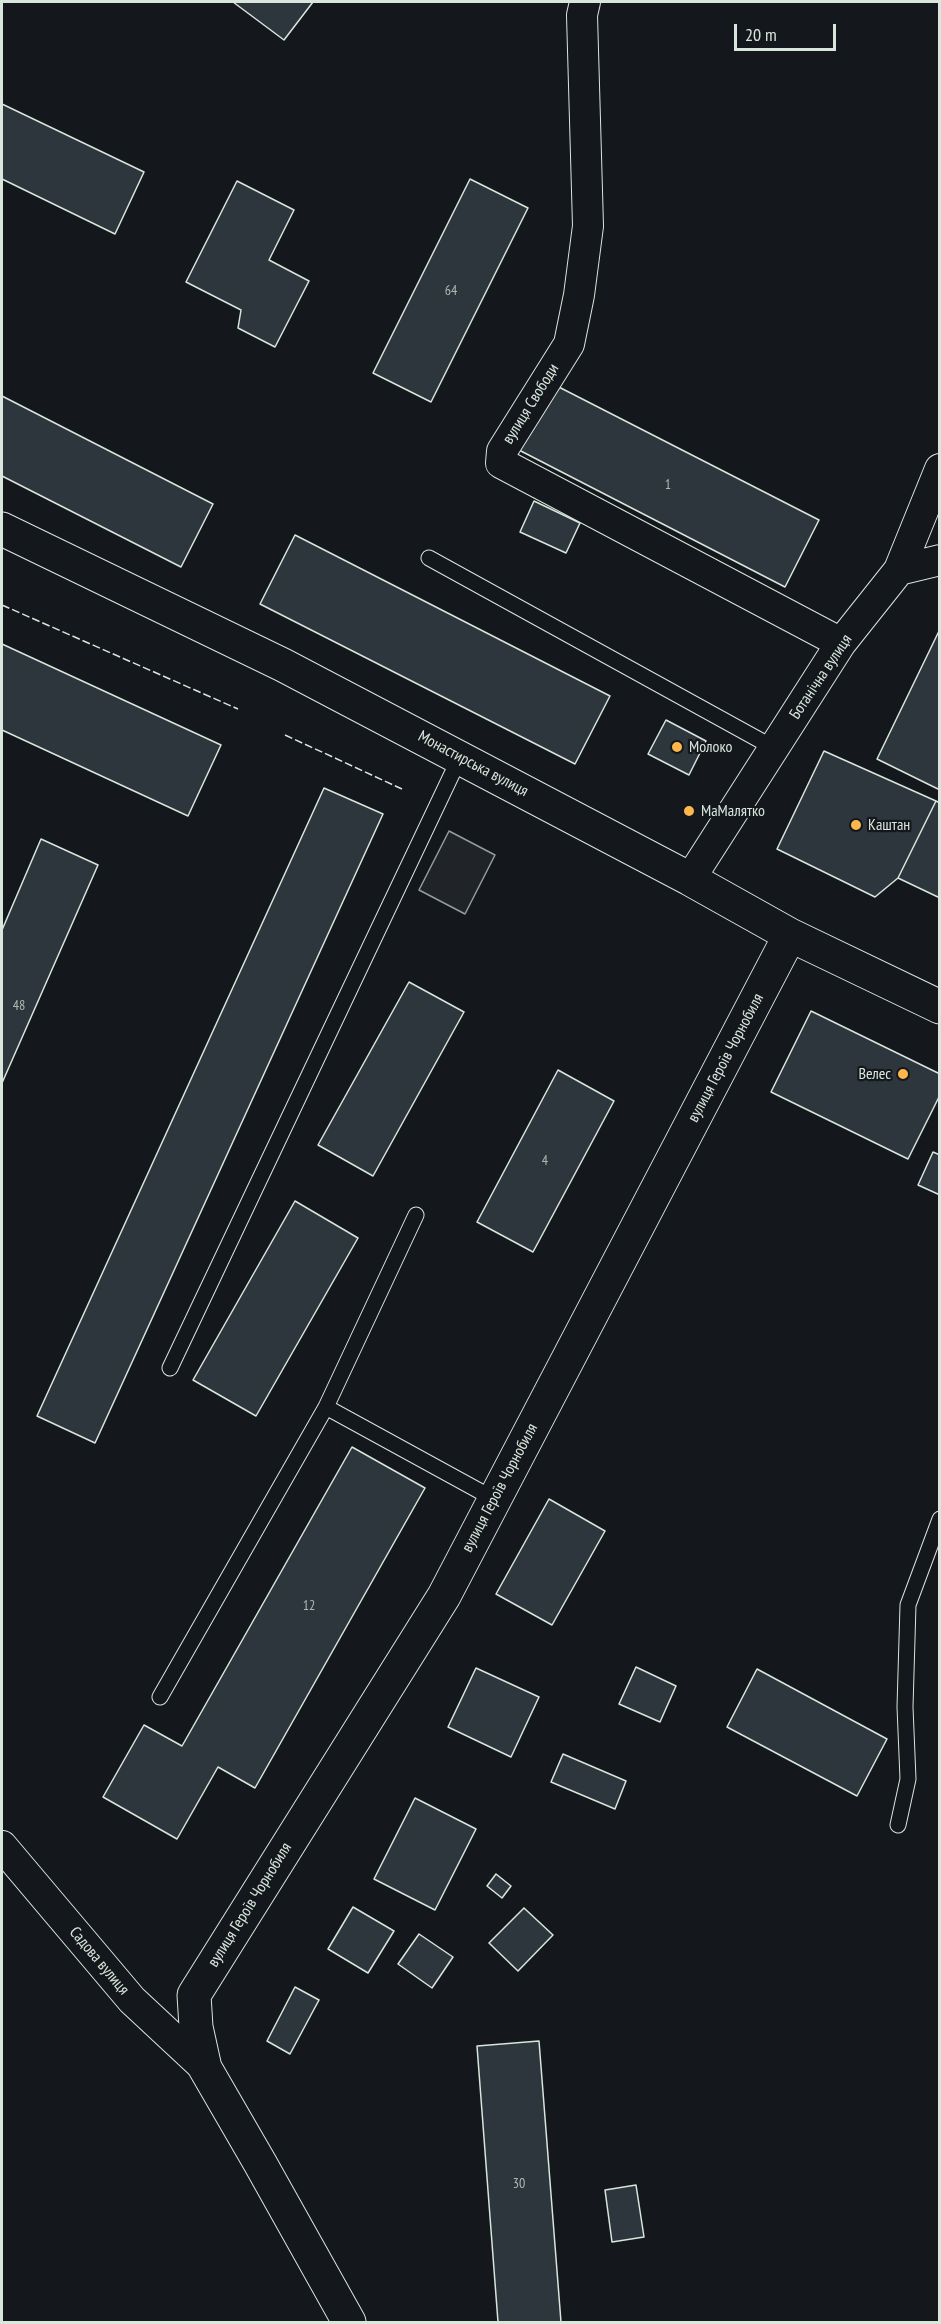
<!DOCTYPE html>
<meta charset="utf-8">
<style>
body{margin:0}
#map{position:relative;width:941px;height:2324px;overflow:hidden;background:#14181c;font-family:"PT Sans Narrow",sans-serif}
canvas{display:block}
.frame{position:absolute;inset:0;border:3px solid #d8e6dc;pointer-events:none}
.scale{position:absolute;left:734px;top:24px;width:102px;height:27px;box-sizing:border-box;border:3px solid #d8e6dc;border-top:0;padding-left:8px;font-size:18px;line-height:21px;white-space:nowrap;color:#d8e6dc;-webkit-text-stroke:4px #14181c;paint-order:stroke}
</style>
<div id="map">
<canvas width="941" height="2324"></canvas>
<div class="frame"></div>
<div class="scale">20 m</div>
</div>
<script>
const ctx = document.querySelector('canvas').getContext('2d');
ctx.lineJoin = 'round';
function paint(path, color) {
  ctx.fillStyle = color;
  ctx.fill(path, 'evenodd');
}
function toPath(rows) {
  const path = new Path2D();
  for (const r of rows) {
    path.moveTo(r[0], r[1]);
    for (let i = 2; i < r.length; i += 2) path.lineTo(r[i], r[i + 1]);
  }
  return path;
}
function trace(path, color, width, dash) {
  ctx.strokeStyle = color;
  ctx.lineWidth = width;
  ctx.lineCap = dash ? 'butt' : 'round';
  ctx.setLineDash(dash || []);
  ctx.stroke(path);
}
function label(font, color, halo, rows, align = 'center') {
  ctx.font = font + ' "PT Sans Narrow",sans-serif';
  ctx.lineWidth = 4.5;
  ctx.setLineDash([]);
  ctx.textBaseline = 'middle';
  ctx.strokeStyle = halo;
  ctx.fillStyle = color;
  for (const [text, x, y, turn = 0] of rows) {
    ctx.save();
    ctx.translate(x, y);
    ctx.rotate((+turn || 0) * Math.PI / 180);
    ctx.textAlign = isNaN(turn) ? turn : align;
    if (halo) ctx.strokeText(text, 0, 0);
    ctx.fillText(text, 0, 0);
    ctx.restore();
  }
}
const green = toPath([
 [449,831,495,855,465,914,419,890,449,831]
]);
paint(green, '#202428');
trace(green, '#939e99', 1.5);
const building = toPath([
 [233,2,313,2,284,40,233,2],
 [2,104,144,172,115,234,2,179,2,104],
 [470,179,528,208,431,402,373,373,470,179],
 [237,181,294,210,269,260,309,281,275,347,238,328,241,310,186,282,237,181],
 [551,383,819,520,785,587,517,449,551,383],
 [2,396,213,504,181,567,2,476,2,396],
 [534,501,580,523,566,553,520,532,534,501],
 [295,535,610,696,575,764,260,604,295,535],
 [940,629,940,790,877,759,940,629],
 [2,644,221,745,188,816,2,730,2,644],
 [666,720,706,741,689,775,648,754,666,720],
 [824,751,936,801,898,878,875,897,777,849,824,751],
 [324,788,383,814,95,1443,37,1416,324,788],
 [936,801,940,803,940,898,898,878,936,801],
 [41,839,98,865,2,1083,2,930,41,839],
 [409,982,464,1012,373,1176,318,1145,409,982],
 [811,1011,940,1074,940,1095,908,1159,771,1092,811,1011],
 [558,1070,614,1101,533,1252,477,1222,558,1070],
 [933,1152,940,1155,940,1195,918,1185,933,1152],
 [295,1201,358,1238,256,1416,193,1380,295,1201],
 [352,1447,425,1488,255,1788,218,1767,177,1839,103,1797,144,1725,182,1746,352,1447],
 [549,1499,605,1531,552,1625,496,1594,549,1499],
 [636,1667,676,1686,660,1722,619,1704,636,1667],
 [476,1668,539,1697,511,1757,448,1727,476,1668],
 [757,1669,887,1739,857,1796,727,1727,757,1669],
 [563,1754,626,1781,615,1809,551,1782,563,1754],
 [415,1798,476,1829,435,1910,374,1879,415,1798],
 [496,1874,511,1886,502,1898,487,1886,496,1874],
 [353,1907,394,1931,368,1973,328,1949,353,1907],
 [524,1908,553,1935,518,1971,489,1943,524,1908],
 [419,1934,453,1957,432,1988,398,1964,419,1934],
 [295,1987,319,2000,290,2054,267,2041,295,1987],
 [539,2041,561,2322,498,2322,477,2046,539,2041],
 [636,2185,644,2237,612,2242,605,2190,636,2185]
]);
paint(building, '#2c363c');
trace(building, '#d8e6dc', 1.5);
const lane = toPath([
 [429,558,774,748],
 [416,1215,326,1407,494,1499],
 [170,1368,460,757],
 [160,1697,326,1407],
 [898,1825,908,1779,905,1707,908,1605,940,1519]
]);
const street = toPath([
 [585,2,582,15,588,226,579,295,569,344,502,451,501,463,841,643],
 [899,570,940,560],
 [690,879,841,643,899,570,940,469],
 [2,1846,132,2000,205,2068]
]);
const secondary = toPath([
 [2,529,283,665,690,879,790,935,940,1007],
 [349,2322,260,2163,205,2068,196,2027,194,1995,444,1596,790,935]
]);
trace(lane, '#d8e6dc', 17);
trace(street, '#d8e6dc', 32);
trace(secondary, '#d8e6dc', 35);
trace(lane, '#14181c', 15);
trace(street, '#14181c', 30);
trace(secondary, '#14181c', 33);
trace(toPath([
 [2,605,238,709],
 [285,735,402,789]
]), '#d8e6dc', 1.5, [8, 3]);
for (const [x, y, r, color] of [
 [677,747,6,"#ffb74d"],
 [689,811,6,"#ffb74d"],
 [856,825,6,"#ffb74d"],
 [903,1074,6,"#ffb74d"]
]) {
  const dot = new Path2D();
  dot.arc(x, y, r, 0, 2 * Math.PI);
  ctx.fillStyle = color;
  ctx.fill(dot);
  trace(dot, '#14181c', 2);
}
label('14px', '#adbab4', null, [
 ["64",451,291],
 ["1",668,485],
 ["48",19,1006],
 ["4",545,1161],
 ["12",309,1606],
 ["30",519,2184]
]);
label('16px', '#d8e6dc', '#14181c', [
 ["вулиця Свободи",531,404,-58],
 ["Ботанічна вулиця",821,677,-56],
 ["Монастирська вулиця",473,764,28],
 ["вулиця Героїв Чорнобиля",726,1058,-62],
 ["вулиця Героїв Чорнобиля",500,1488,-62],
 ["вулиця Героїв Чорнобиля",250,1905,-58],
 ["Садова вулиця",99,1961,50]
]);
label('16px', '#d8e6dc', '#14181c', [
 ["Молоко",689,747],
 ["МаМалятко",701,811],
 ["Каштан",868,825],
 ["Велес",891,1074,"right"]
], 'left');
</script>
